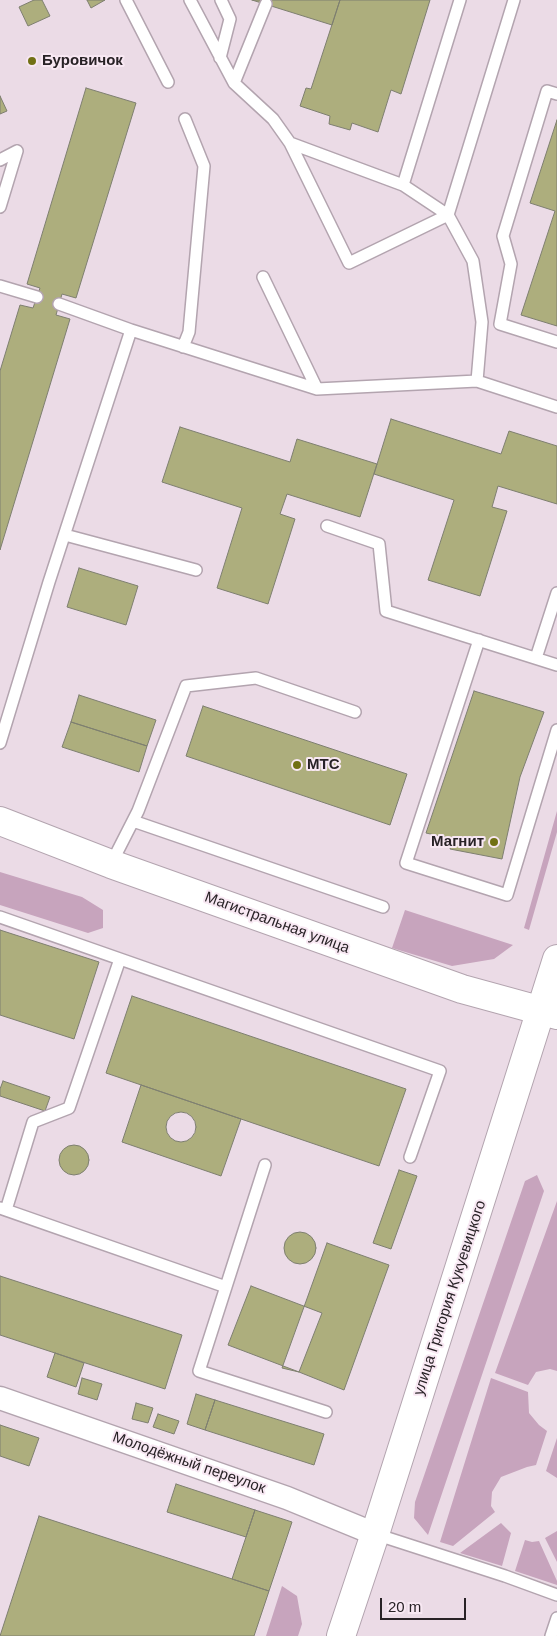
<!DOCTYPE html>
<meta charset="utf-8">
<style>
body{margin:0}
#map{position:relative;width:557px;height:1636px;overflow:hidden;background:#ebdbe6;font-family:Helvetica,sans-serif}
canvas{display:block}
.scale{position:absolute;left:380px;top:1598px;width:86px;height:22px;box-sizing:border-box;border:2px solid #282226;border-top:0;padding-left:6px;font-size:15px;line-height:18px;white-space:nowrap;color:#282226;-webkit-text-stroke:4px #f8e8f3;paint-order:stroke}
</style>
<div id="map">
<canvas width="557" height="1636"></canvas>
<div class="scale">20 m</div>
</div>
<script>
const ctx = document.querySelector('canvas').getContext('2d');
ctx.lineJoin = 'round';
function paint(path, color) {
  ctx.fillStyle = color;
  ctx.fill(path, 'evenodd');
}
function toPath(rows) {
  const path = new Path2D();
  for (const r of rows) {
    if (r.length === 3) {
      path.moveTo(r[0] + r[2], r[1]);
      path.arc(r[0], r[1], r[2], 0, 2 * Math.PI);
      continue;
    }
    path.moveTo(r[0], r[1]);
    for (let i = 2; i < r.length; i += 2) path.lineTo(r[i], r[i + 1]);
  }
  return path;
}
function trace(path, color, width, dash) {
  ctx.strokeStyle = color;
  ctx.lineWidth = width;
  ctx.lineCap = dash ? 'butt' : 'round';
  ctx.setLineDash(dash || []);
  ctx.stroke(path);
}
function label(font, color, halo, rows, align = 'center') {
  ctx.font = font + ' Helvetica,sans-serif';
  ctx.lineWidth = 4;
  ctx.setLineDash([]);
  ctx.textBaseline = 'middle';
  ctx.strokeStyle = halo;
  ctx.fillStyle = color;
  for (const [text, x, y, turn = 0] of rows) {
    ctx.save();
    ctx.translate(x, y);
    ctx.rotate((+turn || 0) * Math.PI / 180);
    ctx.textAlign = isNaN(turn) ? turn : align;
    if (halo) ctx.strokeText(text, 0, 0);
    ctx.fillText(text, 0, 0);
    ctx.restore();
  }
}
paint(toPath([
 [557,811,557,832,529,930,524,928],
 [0,872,82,897,103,910,103,928,88,933,0,905],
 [405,910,476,933,513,945,494,959,452,966,392,948],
 [537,1175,544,1191,428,1535,414,1518,415,1502,525,1181],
 [557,1201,557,1371,550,1369,536,1372,528,1385,495,1373],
 [491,1378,528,1392,529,1413,539,1425,547,1431,536,1465,527,1467,501,1477,492,1492,491,1506,495,1512,453,1546,440,1542],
 [557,1438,557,1478,546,1471],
 [501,1523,511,1533,502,1566,460,1553],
 [557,1531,557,1562,545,1538],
 [525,1540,532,1542,539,1541,557,1581,557,1585,515,1571],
 [282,1586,297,1596,302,1624,298,1636,266,1636]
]), '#c7a4bd');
const building = toPath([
 [34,0,42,0,50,16,28,26,19,7,34,0],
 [87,0,105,0,91,8,87,0],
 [252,0,340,0,332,25,252,0],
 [340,0,430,0,401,94,391,90,378,132,352,123,350,130,329,124,330,116,300,106,306,88,311,89,340,0],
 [86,88,136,103,76,298,62,294,56,315,70,319,0,550,0,371,20,305,33,308,40,288,27,284,86,88],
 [0,96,7,111,0,114,0,96],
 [557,120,557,326,521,315,555,211,530,203,557,120],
 [391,419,501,454,509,431,557,446,557,504,498,486,492,507,507,511,480,596,428,580,454,500,374,474,391,419],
 [180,427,290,462,297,439,377,464,360,517,287,494,280,514,295,519,268,604,217,588,242,508,162,482,180,427],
 [79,568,138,586,126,625,67,607,79,568],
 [474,691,544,712,520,777,502,859,450,849,453,839,426,833,474,691],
 [79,695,156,720,147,746,71,722,79,695],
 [203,706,407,774,390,825,186,756,203,706],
 [71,722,147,746,139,772,62,747,71,722],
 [0,930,99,962,74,1039,0,1015,0,930],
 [132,996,406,1089,379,1166,106,1073,132,996],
 [3,1081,50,1097,45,1111,0,1096,0,1089,3,1081],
 [141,1085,241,1119,221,1176,122,1142,141,1085],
 [181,1127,15],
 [74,1160,15],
 [399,1170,417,1176,391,1249,373,1243,399,1170],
 [300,1248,16],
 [327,1243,389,1265,344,1390,299,1372,282,1368,327,1243],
 [0,1276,182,1335,165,1389,0,1335,0,1276],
 [251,1286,322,1313,299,1372,228,1345,251,1286],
 [55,1353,84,1363,76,1387,47,1377,55,1353],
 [82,1378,102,1384,97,1400,78,1394,82,1378],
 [196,1394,215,1400,205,1430,187,1424,196,1394],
 [215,1400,324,1434,314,1465,205,1430,215,1400],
 [136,1403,153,1408,148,1423,132,1419,136,1403],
 [158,1414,179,1421,174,1434,153,1427,158,1414],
 [0,1425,39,1438,29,1466,0,1456,0,1425],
 [176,1484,255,1510,246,1537,167,1512,176,1484],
 [255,1510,292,1522,269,1591,232,1579,255,1510],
 [39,1516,269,1591,254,1636,0,1636,39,1516]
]);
paint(building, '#adae7d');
trace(building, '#7e7f70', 1);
const lane = toPath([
 [126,0,168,82],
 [190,0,234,83,273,119,290,143,349,263,448,215,514,0],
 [220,58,230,19,221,0],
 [234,83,266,4],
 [557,94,547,91,503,236,511,264,500,324,557,342],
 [290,143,403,185,448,215,473,261,482,322,477,381],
 [0,160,17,151],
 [403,185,460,0],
 [0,207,17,151],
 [263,277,317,389],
 [0,286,37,297],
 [59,304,131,330,317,389,477,381,557,407],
 [183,347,189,332,204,166,185,119],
 [327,526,379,544,386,611,557,665],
 [65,535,196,570],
 [479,640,406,863,507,895,557,730],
 [536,658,557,593],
 [0,743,49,582,131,330],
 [133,821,383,907],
 [111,864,138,811,186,686,256,678,355,712],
 [0,917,440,1071,410,1157],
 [265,1165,199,1371,326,1412],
 [0,1208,226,1287],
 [6,1210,33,1122,69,1108,120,959],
 [375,1534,505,1576,557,1595],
 [551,1636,557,1618]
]);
const street = toPath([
 [0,1398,287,1498,375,1534]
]);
const secondary = toPath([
 [0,821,111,864,462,989,557,1015],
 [341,1636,375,1534,557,959]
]);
trace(lane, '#b3a4af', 14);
trace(street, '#b3a4af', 25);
trace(secondary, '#b3a4af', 30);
trace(lane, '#fff', 11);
trace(street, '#fff', 22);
trace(secondary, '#fff', 28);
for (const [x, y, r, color] of [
 [32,61,5,"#717014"],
 [297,765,5,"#717014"],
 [494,842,5,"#717014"]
]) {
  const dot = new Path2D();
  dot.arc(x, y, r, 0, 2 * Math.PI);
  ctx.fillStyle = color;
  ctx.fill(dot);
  trace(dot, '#f8e8f3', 2);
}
label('bold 15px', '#282226', '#f8e8f3', [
 ["Буровичок",42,61],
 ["МТС",307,765],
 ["Магнит",484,842,"right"]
], 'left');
label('15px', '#282226', '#f8e8f3', [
 ["Магистральная улица",277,923,20],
 ["улица Григория Кукуевицкого",450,1298,-72],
 ["Молодёжный переулок",189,1463,19]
]);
</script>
